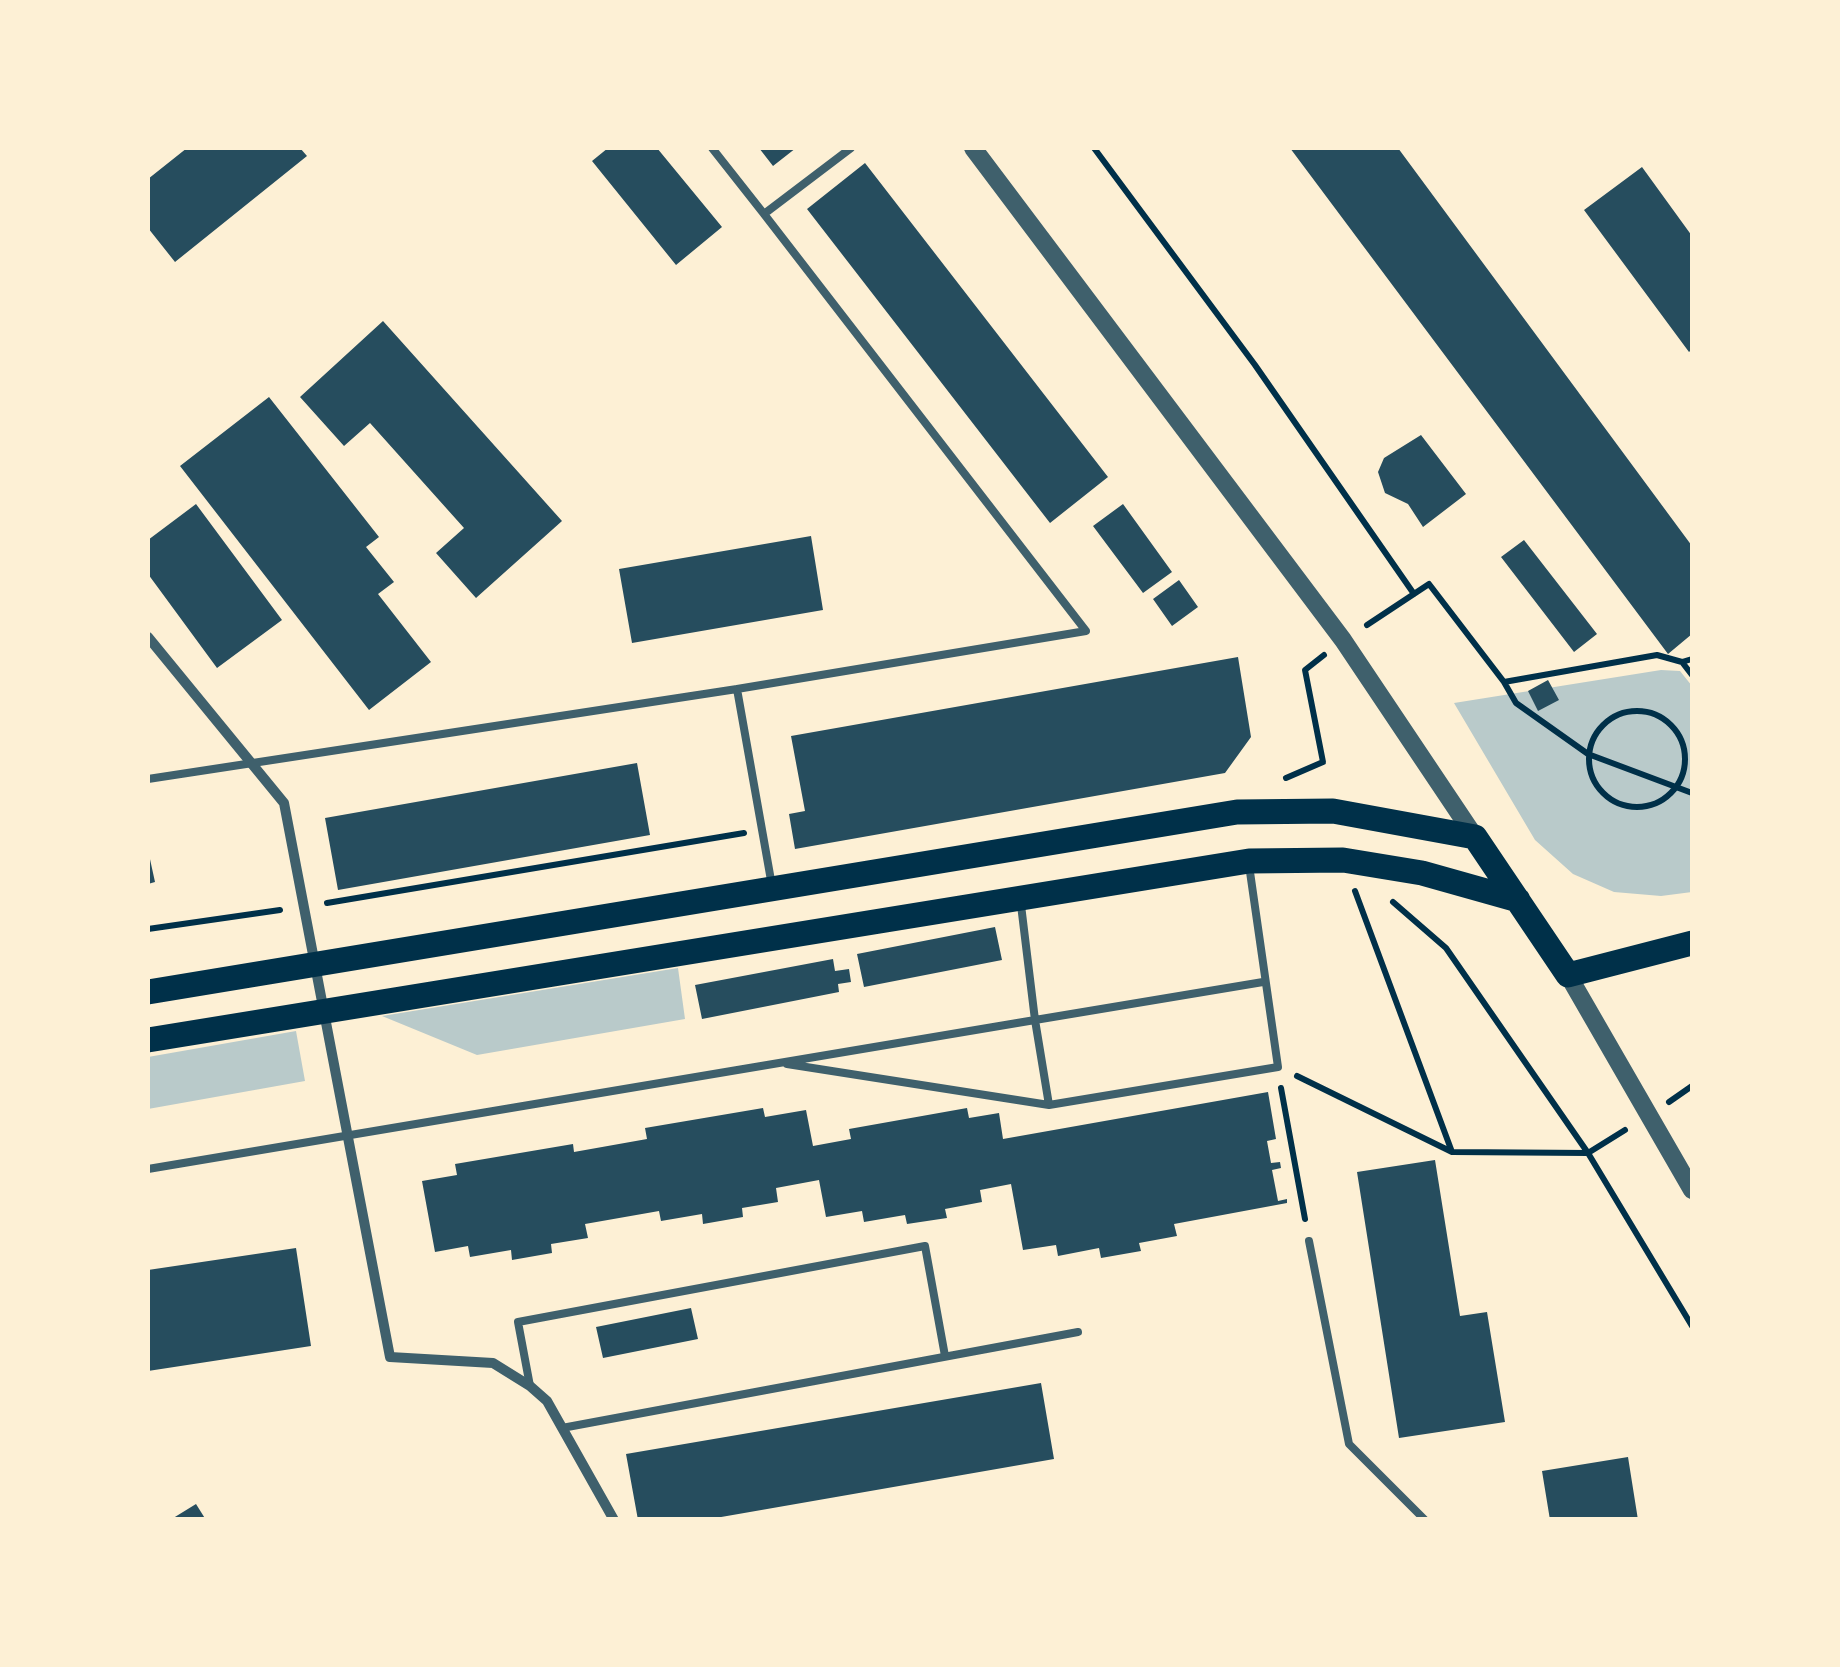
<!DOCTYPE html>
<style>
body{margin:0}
#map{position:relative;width:1840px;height:1667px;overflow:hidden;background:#fdf0d5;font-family:Manrope,sans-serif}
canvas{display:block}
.frame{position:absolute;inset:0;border:150px solid #fdf0d5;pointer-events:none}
</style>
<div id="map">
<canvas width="1840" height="1667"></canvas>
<div class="frame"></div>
</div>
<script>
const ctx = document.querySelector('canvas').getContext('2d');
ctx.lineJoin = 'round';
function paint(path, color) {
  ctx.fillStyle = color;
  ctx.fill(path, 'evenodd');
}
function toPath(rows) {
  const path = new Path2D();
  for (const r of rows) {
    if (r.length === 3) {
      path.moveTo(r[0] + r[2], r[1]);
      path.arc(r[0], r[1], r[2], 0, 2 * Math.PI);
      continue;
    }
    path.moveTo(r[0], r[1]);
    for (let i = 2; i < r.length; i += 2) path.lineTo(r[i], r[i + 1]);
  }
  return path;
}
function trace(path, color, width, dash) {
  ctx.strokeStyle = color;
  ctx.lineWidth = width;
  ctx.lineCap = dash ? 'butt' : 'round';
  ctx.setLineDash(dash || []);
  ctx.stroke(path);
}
paint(toPath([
 [1661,670,1680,671,1692,686,1692,892,1661,896,1614,892,1573,874,1535,840,1454,703],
 [678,968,685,1019,477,1055,382,1016],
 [296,1031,305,1081,148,1109,148,1057]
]), '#b9caca');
paint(toPath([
 [187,148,300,148,307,156,175,262,148,228,148,179],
 [608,148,657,148,722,227,676,265,592,161],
 [759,148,796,148,773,166],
 [1290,148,1398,148,1692,546,1692,634,1668,654],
 [865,163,1108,477,1050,523,807,209],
 [1642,167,1692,236,1692,349,1689,352,1584,210],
 [383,321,562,521,476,598,436,553,464,528,370,423,344,446,300,397],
 [269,397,379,537,366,547,394,582,378,594,431,662,369,710,180,466],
 [1421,435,1466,494,1423,527,1408,504,1385,493,1378,472,1384,458],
 [196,504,282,620,217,668,148,574,148,540],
 [1123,504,1172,572,1143,593,1093,526],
 [811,536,823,610,632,643,619,569],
 [1524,540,1597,634,1574,652,1501,557],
 [1179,580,1198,607,1172,626,1153,599],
 [1238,657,1251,737,1225,773,795,849,789,814,805,811,791,736],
 [1548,680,1559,700,1538,711,1528,691],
 [637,763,650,835,338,890,325,818],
 [148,850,155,882,148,884],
 [995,927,1002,960,864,987,857,954],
 [833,959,835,971,849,969,851,982,838,984,839,992,702,1019,695,985],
 [1268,1092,1276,1139,1267,1141,1271,1163,1280,1162,1281,1168,1272,1170,1278,1201,1287,1199,1287,1203,1174,1224,1177,1236,1139,1243,1141,1251,1101,1258,1099,1248,1058,1256,1056,1245,1023,1250,1011,1184,980,1190,982,1202,945,1209,947,1218,907,1224,905,1215,864,1222,862,1211,826,1217,819,1180,776,1188,778,1202,742,1208,743,1217,703,1224,702,1214,661,1221,659,1211,585,1224,588,1238,551,1244,552,1253,512,1260,511,1250,470,1257,468,1246,435,1252,422,1181,457,1175,455,1164,573,1144,574,1152,647,1139,645,1128,763,1108,765,1117,806,1110,813,1146,851,1139,849,1129,967,1108,969,1118,999,1113,1003,1139],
 [1435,1160,1460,1316,1487,1312,1505,1422,1399,1438,1357,1172],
 [296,1248,311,1346,148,1371,148,1270],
 [691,1308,698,1339,603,1358,596,1327],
 [1041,1383,1054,1459,704,1520,638,1520,626,1454],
 [1628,1457,1638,1520,1550,1520,1542,1471],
 [196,1504,206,1520,170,1520]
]), '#264d5e');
trace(toPath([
 [1094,148,1255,365,1414,594],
 [1367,625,1429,584,1504,682,1657,655,1682,662,1692,675],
 [1682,662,1692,659],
 [1504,682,1516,703,1588,754,1692,793],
 [1637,759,48],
 [1286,778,1323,762,1305,670,1324,655],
 [1355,891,1452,1152],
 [1393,902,1446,948,1588,1153,1692,1326],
 [327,903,744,833],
 [148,929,280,910],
 [1297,1076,1452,1152,1588,1153,1625,1130],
 [1281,1088,1305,1219],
 [1669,1102,1692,1086]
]), '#003049', 6);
trace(toPath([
 [712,148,764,214],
 [148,779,737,689],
 [1249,865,1278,1067,1049,1105,1035,1020,1263,982],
 [772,886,737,689,1086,631,764,214,851,148],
 [787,1064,1049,1105],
 [148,1169,1035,1020,1021,905],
 [1309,1241,1349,1444,1425,1520],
 [530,1386,518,1322,925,1246,945,1356],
 [562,1428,1078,1332]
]), '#3f606c', 8);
trace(toPath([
 [148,637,284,803,390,1357,493,1363,530,1386,547,1401,614,1520]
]), '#3f606c', 10);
trace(toPath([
 [973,148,1343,640,1475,837],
 [1568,975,1692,1190]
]), '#3f606c', 18);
trace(toPath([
 [148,992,1237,812,1333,811,1475,837,1568,975,1692,943],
 [148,1040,1249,861,1343,860,1422,873,1518,900]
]), '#003049', 25);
</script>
